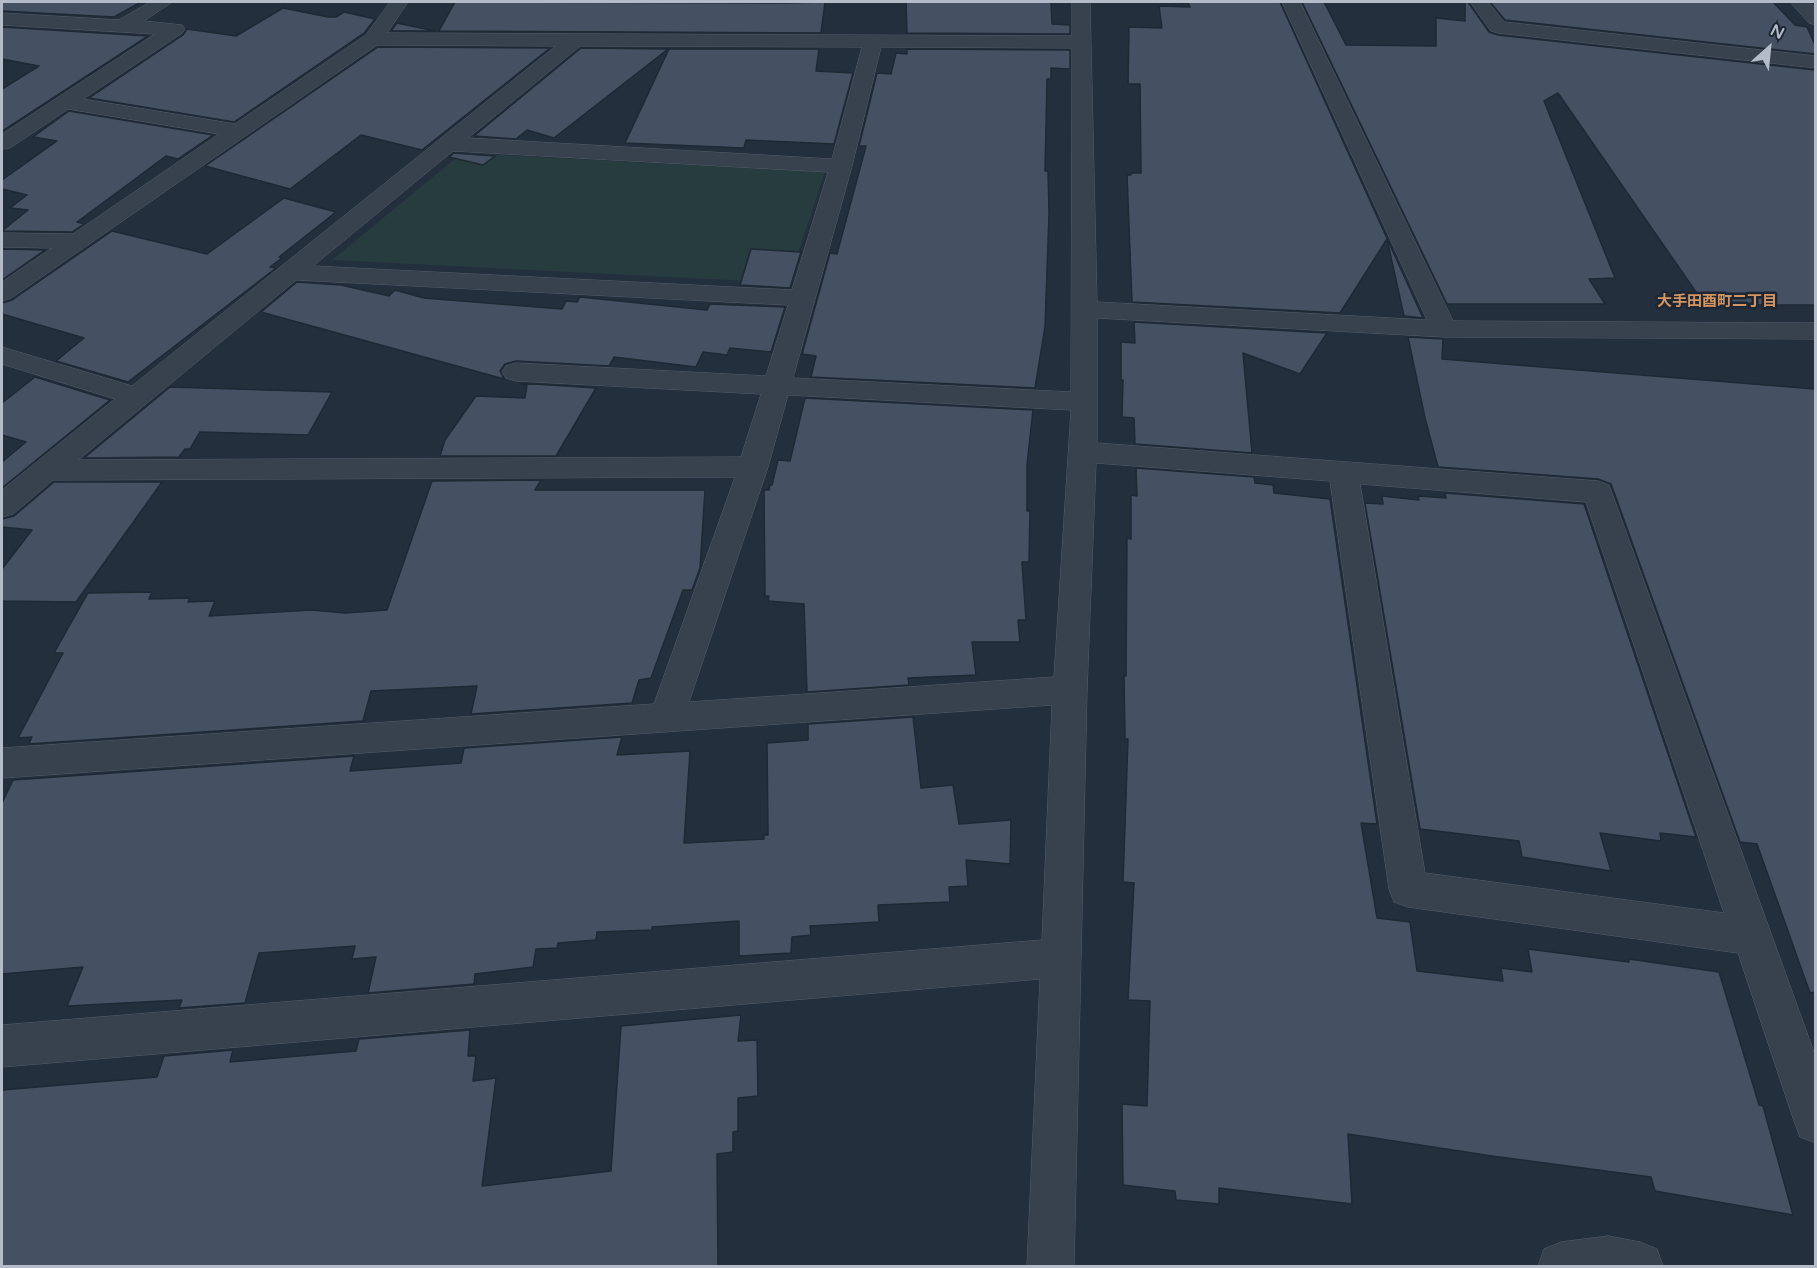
<!DOCTYPE html>
<meta charset="utf-8">
<style>
body{margin:0}
#map{position:relative;width:1817px;height:1268px;overflow:hidden;background:#242f3e;font-family:"Varela Round",sans-serif}
canvas{display:block}
.frame{position:absolute;inset:0;border:3px solid #b4bcc9;pointer-events:none}
.north{position:absolute;left:1739px;top:18px;width:60px;height:60px;-webkit-text-stroke:4px #1d2633;paint-order:stroke;rotate:27deg;font-size:16px;font-weight:700;line-height:24px;text-align:center;color:#b4bcc9}
.north::after{content:'';display:block;margin:auto;width:21px;height:27px;background:#b4bcc9;clip-path:polygon(50% 0,100% 100%,50% 72%,0 100%)}
</style>
<div id="map">
<canvas width="1817" height="1268"></canvas>
<div class="frame"></div>
<div class="north">N</div>
</div>
<script>
const ctx = document.querySelector('canvas').getContext('2d');
ctx.lineJoin = 'round';
function paint(path, color) {
  ctx.fillStyle = color;
  ctx.fill(path, 'evenodd');
}
function toPath(rows) {
  const path = new Path2D();
  for (const r of rows) {
    path.moveTo(r[0], r[1]);
    for (let i = 2; i < r.length; i += 2) path.lineTo(r[i], r[i + 1]);
  }
  return path;
}
function trace(path, color, width, dash) {
  ctx.strokeStyle = color;
  ctx.lineWidth = width;
  ctx.lineCap = dash ? 'butt' : 'round';
  ctx.setLineDash(dash || []);
  ctx.stroke(path);
}
function label(font, color, halo, rows, align = 'center') {
  ctx.font = font + ' "Varela Round","Noto Sans JP",sans-serif';
  ctx.lineWidth = 5;
  ctx.setLineDash([]);
  ctx.textBaseline = 'middle';
  ctx.strokeStyle = halo;
  ctx.fillStyle = color;
  for (const [text, x, y, turn = 0] of rows) {
    ctx.save();
    ctx.translate(x, y);
    ctx.rotate((+turn || 0) * Math.PI / 180);
    ctx.textAlign = isNaN(turn) ? turn : align;
    if (halo) ctx.strokeText(text, 0, 0);
    ctx.fillText(text, 0, 0);
    ctx.restore();
  }
}
paint(toPath([
 [462,153,825,172,788,283,332,260]
]), '#263c3f');
const building = toPath([
 [2,2,141,2,114,17,2,11,2,2],
 [455,2,785,3,825,2,821,33,439,31,455,2],
 [906,2,1051,2,1052,24,1070,25,1070,34,907,33,906,2],
 [1188,2,1280,2,1423,318,1404,316,1387,239,1340,313,1132,302,1127,175,1131,175,1131,173,1141,173,1140,84,1128,84,1129,27,1162,28,1159,6,1190,7,1188,2],
 [1302,2,1324,2,1346,45,1436,46,1436,18,1465,21,1465,2,1468,2,1489,32,1498,35,1815,70,1815,305,1705,305,1558,93,1544,101,1615,278,1589,279,1605,304,1447,304,1302,2],
 [1490,2,1773,2,1795,25,1807,27,1815,45,1815,54,1505,20,1490,2],
 [283,8,328,17,336,17,344,12,375,19,364,33,234,122,89,98,183,35,187,29,236,36,283,8],
 [397,23,435,31,391,31,397,23],
 [2,27,148,36,4,130,2,130,2,89,39,66,2,59,2,27],
 [378,47,550,48,422,150,361,135,290,189,205,166,378,47],
 [581,48,668,49,554,138,527,130,516,139,474,136,581,48],
 [669,49,819,49,816,71,853,73,834,144,746,140,744,148,625,143,669,49],
 [907,49,1070,50,1070,69,1051,68,1051,79,1047,79,1045,171,1048,171,1049,214,1045,327,1035,388,811,377,816,356,802,354,830,253,837,254,866,146,859,146,877,73,891,74,896,53,907,54,907,49],
 [69,111,213,135,178,159,166,156,77,222,84,224,72,232,2,231,28,210,10,208,27,195,2,189,2,180,57,141,33,137,69,111],
 [454,153,495,156,483,165,449,157,454,153],
 [284,198,336,212,279,257,282,258,270,267,276,268,128,382,56,361,84,338,2,314,2,303,12,300,112,231,207,254,284,198],
 [2,249,45,250,2,280,2,249],
 [751,249,801,252,790,288,740,285,751,249],
 [297,282,341,285,389,296,395,290,424,298,562,309,566,301,577,302,580,297,707,310,710,304,785,307,771,352,730,348,727,355,703,352,696,367,614,357,609,366,516,361,505,364,500,371,504,379,261,312,297,282],
 [1134,322,1327,333,1300,374,1243,353,1252,453,1135,444,1134,418,1122,417,1123,380,1121,380,1121,342,1135,343,1134,322],
 [1408,337,1443,339,1442,359,1815,389,1815,992,1810,993,1757,844,1740,842,1611,484,1598,479,1438,467,1425,418,1408,337],
 [35,377,110,400,2,488,2,462,26,442,2,435,2,403,35,377],
 [519,383,596,388,556,456,440,456,445,440,476,396,525,398,527,386,519,383],
 [170,387,332,392,308,435,200,432,190,449,185,449,179,457,84,458,170,387],
 [805,398,1033,410,1027,465,1027,511,1030,511,1029,562,1022,562,1026,620,1018,620,1020,642,972,642,976,675,908,678,909,685,807,692,804,604,768,601,769,596,765,596,764,490,769,490,770,485,772,485,778,460,790,461,805,398],
 [1136,468,1254,477,1255,483,1273,485,1274,493,1330,499,1377,824,1361,823,1377,918,1410,922,1417,971,1503,981,1501,968,1532,972,1528,949,1629,962,1629,959,1719,972,1759,1105,1763,1106,1793,1215,1655,1191,1651,1177,1492,1156,1348,1134,1352,1204,1219,1188,1219,1204,1176,1200,1175,1191,1123,1185,1122,1104,1147,1106,1150,1001,1128,1000,1134,883,1123,882,1128,739,1125,739,1124,675,1126,676,1127,538,1131,539,1131,495,1137,496,1136,468],
 [541,480,535,490,705,490,700,568,692,590,683,590,651,678,639,680,632,703,471,714,477,686,371,691,363,721,29,744,32,737,18,738,63,653,54,653,88,593,152,592,149,599,190,598,188,602,215,601,209,616,311,610,345,613,387,610,432,481,541,480],
 [54,482,162,482,76,602,2,601,2,569,32,530,2,527,2,519,14,516,54,482],
 [1445,493,1584,504,1696,837,1660,833,1661,841,1600,833,1611,871,1522,857,1519,841,1420,829,1365,503,1383,504,1382,496,1419,500,1418,496,1446,498,1445,493],
 [913,717,921,788,953,785,959,824,1011,820,1010,864,966,860,968,886,949,887,950,902,878,905,879,922,810,926,811,935,792,937,791,953,739,956,739,921,652,927,652,930,597,932,596,940,558,943,557,948,536,949,533,967,475,974,474,984,368,993,376,957,352,959,355,946,259,953,245,1003,179,1008,182,1000,67,1006,83,967,2,974,2,803,13,780,354,756,350,771,461,763,464,748,622,737,617,755,690,751,684,843,764,839,764,835,768,835,767,743,808,740,808,724,913,717],
 [741,1015,738,1041,757,1040,758,1096,738,1098,738,1131,733,1132,733,1152,717,1154,718,1266,2,1266,2,1090,157,1077,164,1056,233,1050,230,1062,356,1051,359,1039,470,1030,468,1056,476,1056,473,1081,496,1078,482,1186,611,1171,621,1026,741,1015]
]);
paint(building, '#455162');
trace(building, '#1f2835', 1.5);
const minor = toPath([
 [150,2,172,2,144,21,182,25,185,29,182,33,83,99,235,124,366,35,390,2,408,2,387,33,1072,36,1072,2,1090,2,1097,302,1427,320,1282,2,1300,2,1453,321,1816,323,1816,339,1444,337,1097,318,1097,443,1598,481,1609,485,1816,1058,1816,1143,1800,1137,1794,1121,1738,953,1408,907,1394,902,1389,889,1330,481,1096,463,1087,690,1074,1266,1027,1266,1040,979,2,1067,2,1025,1042,940,1052,705,2,778,2,748,654,704,735,477,53,480,13,514,2,517,2,490,115,399,2,364,2,347,132,386,556,46,377,45,11,298,2,301,2,282,52,248,2,247,2,233,73,234,219,134,68,109,10,148,2,149,2,134,155,34,2,25,2,13,119,20,150,2],
 [580,46,862,47,832,159,468,138,580,46],
 [881,47,1072,48,1071,392,793,378,852,166,881,47],
 [453,151,828,172,792,290,313,266,453,151],
 [296,280,788,305,766,376,516,363,506,366,502,372,506,378,516,381,761,394,741,457,78,460,296,280],
 [788,395,1071,410,1054,677,689,702,768,467,788,395],
 [1360,484,1586,502,1724,913,1425,873,1360,484],
 [1470,2,1488,2,1504,22,1816,56,1816,68,1498,33,1491,31,1470,2],
 [1790,2,1809,2,1816,8,1816,25,1809,23,1790,2],
 [1608,1236,1640,1242,1657,1249,1663,1266,1538,1266,1544,1249,1561,1242,1608,1236]
]);
trace(minor, '#565f6c', 1);
paint(minor, '#38414e');
label('bold 15px', '#d59563', '#1d2633', [
 ["大手田酉町二丁目",1717,302]
]);
</script>
